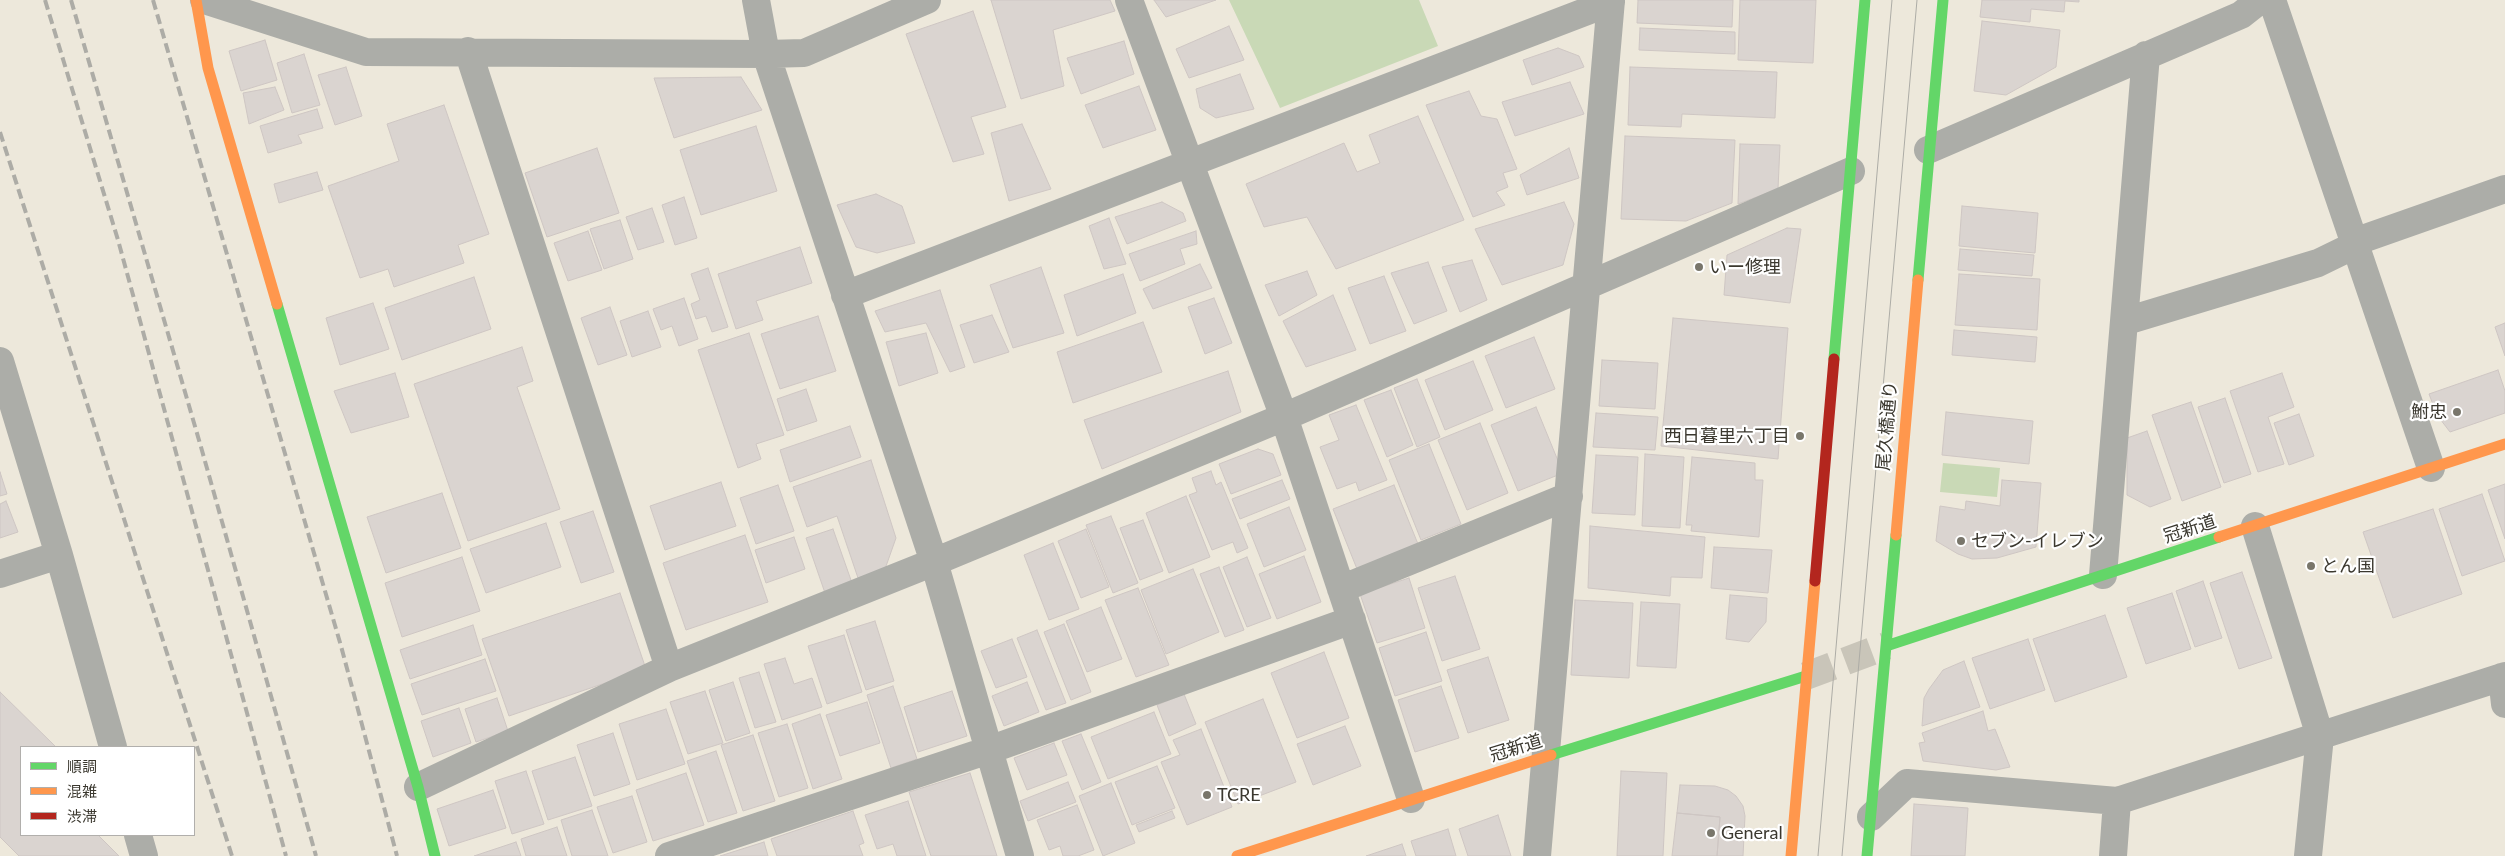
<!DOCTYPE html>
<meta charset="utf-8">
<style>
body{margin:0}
#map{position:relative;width:2505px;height:856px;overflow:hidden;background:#ede8db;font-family:Lato,"Noto Sans JP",sans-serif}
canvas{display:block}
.legend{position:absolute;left:20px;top:746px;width:175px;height:90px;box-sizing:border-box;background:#fff;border:1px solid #b1afac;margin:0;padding:6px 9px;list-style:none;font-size:15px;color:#3b382f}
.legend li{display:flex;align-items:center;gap:10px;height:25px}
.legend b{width:25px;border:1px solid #b1afac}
</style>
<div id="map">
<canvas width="2505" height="856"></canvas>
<ul class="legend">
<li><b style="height:6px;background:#63d668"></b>順調</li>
<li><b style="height:6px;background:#ff974d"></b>混雑</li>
<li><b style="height:6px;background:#b3261e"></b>渋滞</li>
</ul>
</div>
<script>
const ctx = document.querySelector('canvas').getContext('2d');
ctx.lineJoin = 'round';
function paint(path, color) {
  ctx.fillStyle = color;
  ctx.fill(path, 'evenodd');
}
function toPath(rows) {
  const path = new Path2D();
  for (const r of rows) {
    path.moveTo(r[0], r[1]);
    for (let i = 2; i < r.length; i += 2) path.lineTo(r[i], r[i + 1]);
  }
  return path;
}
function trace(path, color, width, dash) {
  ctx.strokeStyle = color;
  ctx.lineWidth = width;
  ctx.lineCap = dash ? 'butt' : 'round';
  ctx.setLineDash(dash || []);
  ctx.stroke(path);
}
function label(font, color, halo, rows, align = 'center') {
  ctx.font = font + ' Lato,"Noto Sans JP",sans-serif';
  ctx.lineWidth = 4.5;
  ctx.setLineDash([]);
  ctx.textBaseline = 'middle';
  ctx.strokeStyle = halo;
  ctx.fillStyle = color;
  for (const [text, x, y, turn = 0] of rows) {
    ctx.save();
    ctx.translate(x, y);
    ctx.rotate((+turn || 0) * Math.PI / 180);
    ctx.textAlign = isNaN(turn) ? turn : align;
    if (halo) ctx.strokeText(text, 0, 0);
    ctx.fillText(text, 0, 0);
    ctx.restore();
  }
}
paint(toPath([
 [1229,0,1419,0,1438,46,1280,108],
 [1943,463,2000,468,1997,497,1940,492]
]), '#c9d9b6');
const building = toPath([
 [991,0,1110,0,1115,11,1053,30,1064,86,1021,99,991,0],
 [1154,0,1216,0,1166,17,1154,0],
 [1638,0,1733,0,1732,27,1637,23,1638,0],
 [1740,0,1816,0,1813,63,1738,60,1740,0],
 [1982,0,2079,0,2079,2,2065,1,2064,12,2031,9,2030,22,1980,17,1982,0],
 [973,11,1006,107,971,117,984,154,953,162,906,34,973,11],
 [1982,21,2060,30,2056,67,2006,95,1974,91,1982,21],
 [1229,26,1244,60,1189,78,1176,49,1229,26],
 [1640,28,1735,32,1735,54,1639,50,1640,28],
 [265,40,277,80,241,91,229,51,265,40],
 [1124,41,1134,74,1081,94,1067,58,1124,41],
 [1558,48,1579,56,1584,67,1532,85,1523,60,1558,48],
 [304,54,320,105,292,113,277,63,304,54],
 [346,67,362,116,335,125,318,75,346,67],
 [1630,67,1777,72,1775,118,1682,114,1681,127,1628,125,1630,67],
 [1240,74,1254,109,1216,118,1200,108,1196,89,1240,74],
 [741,77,762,110,674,138,654,78,741,77],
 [1570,82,1584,114,1515,136,1502,102,1570,82],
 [1139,86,1156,130,1103,148,1085,105,1139,86],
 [275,87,284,110,249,124,243,93,275,87],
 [1469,91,1481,116,1497,119,1517,169,1503,173,1508,187,1496,192,1505,205,1473,217,1426,105,1469,91],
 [444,105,489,234,458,245,464,263,394,287,388,269,360,278,328,186,399,161,387,124,444,105],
 [317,109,323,128,298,135,302,143,268,153,260,126,317,109],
 [1418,116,1464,220,1336,269,1307,217,1264,227,1246,184,1344,143,1357,172,1380,163,1369,135,1418,116],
 [1022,124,1051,189,1009,201,991,133,1022,124],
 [756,126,777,191,701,215,680,150,756,126],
 [1625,136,1735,140,1732,203,1686,221,1621,219,1625,136],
 [1740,144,1780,145,1778,189,1738,204,1740,144],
 [597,148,619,213,547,237,525,173,597,148],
 [1569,148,1579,178,1527,195,1520,175,1569,148],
 [317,172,323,190,279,203,274,184,317,172],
 [876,194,902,206,915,243,877,253,856,247,837,205,876,194],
 [684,197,697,238,675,245,662,205,684,197],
 [1162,202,1183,213,1186,221,1127,244,1115,217,1162,202],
 [1564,202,1574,224,1563,265,1502,285,1475,229,1564,202],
 [1962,206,2038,213,2035,253,1959,246,1962,206],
 [652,208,664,242,638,250,626,217,652,208],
 [1109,218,1126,264,1104,269,1089,226,1109,218],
 [620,220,633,259,604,269,590,229,620,220],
 [1787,228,1801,229,1790,303,1724,295,1727,255,1787,228],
 [588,231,602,270,568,281,554,243,588,231],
 [1196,231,1197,244,1180,249,1185,264,1140,281,1129,254,1196,231],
 [800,247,812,283,756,301,763,320,736,329,718,274,800,247],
 [1960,249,2034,255,2032,276,1958,270,1960,249],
 [1472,260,1487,300,1460,312,1442,267,1472,260],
 [1428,262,1447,311,1414,324,1391,273,1428,262],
 [1200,264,1212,288,1153,309,1143,289,1200,264],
 [1041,267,1064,333,1013,348,990,285,1041,267],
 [708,268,728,327,712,332,706,316,696,319,691,304,700,300,691,274,708,268],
 [1307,271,1317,295,1279,316,1265,285,1307,271],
 [1123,274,1136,313,1077,336,1064,295,1123,274],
 [1959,274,2040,279,2037,330,1955,325,1959,274],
 [1384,276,1406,331,1370,344,1348,288,1384,276],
 [474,277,491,329,402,360,385,308,474,277],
 [940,290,965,367,950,372,926,323,885,332,875,311,940,290],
 [1333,295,1356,350,1306,367,1283,321,1333,295],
 [684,298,698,339,679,346,672,326,661,330,653,309,684,298],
 [1214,298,1232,343,1205,354,1188,307,1214,298],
 [373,303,389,349,340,365,326,318,373,303],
 [610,307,627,355,598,365,581,318,610,307],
 [648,311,661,347,632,357,620,321,648,311],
 [992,315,1009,352,974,363,960,325,992,315],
 [818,316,836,371,780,389,761,334,818,316],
 [1673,318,1788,328,1778,459,1661,446,1673,318],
 [1143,322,1162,372,1073,403,1057,352,1143,322],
 [2505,323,2505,356,2495,327,2505,323],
 [1954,330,2037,337,2035,362,1952,355,1954,330],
 [749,333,784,435,756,444,761,459,738,468,698,350,749,333],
 [926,333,938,373,899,386,886,342,926,333],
 [1534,337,1555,389,1506,408,1485,356,1534,337],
 [522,347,533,381,517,387,560,509,468,541,414,384,522,347],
 [1602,360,1658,363,1655,409,1599,406,1602,360],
 [1473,361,1493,410,1445,430,1425,380,1473,361],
 [2498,370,2505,391,2505,413,2450,432,2437,415,2429,394,2498,370],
 [1228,371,1241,412,1102,469,1084,420,1228,371],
 [395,373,409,417,351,433,334,391,395,373],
 [2282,373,2294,407,2268,417,2284,464,2258,472,2230,391,2282,373],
 [1417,379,1440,437,1417,447,1394,388,1417,379],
 [806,389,817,421,787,431,777,399,806,389],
 [1391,390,1413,445,1387,457,1364,400,1391,390],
 [2225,398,2251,474,2224,483,2198,407,2225,398],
 [2191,402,2221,487,2182,501,2152,415,2191,402],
 [1356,405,1387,480,1359,491,1356,482,1337,489,1320,447,1339,440,1329,415,1356,405],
 [1536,407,1563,473,1518,491,1491,425,1536,407],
 [1946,412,2033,421,2029,464,1942,455,1946,412],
 [1596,413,1658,417,1655,450,1593,447,1596,413],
 [2299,414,2314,456,2289,465,2274,423,2299,414],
 [1480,423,1508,493,1467,510,1438,440,1480,423],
 [850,426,861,457,790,482,780,450,850,426],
 [2147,431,2171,499,2150,507,2127,495,2127,438,2147,431],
 [1429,444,1461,524,1421,540,1389,460,1429,444],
 [1258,449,1273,454,1281,475,1231,494,1219,464,1258,449],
 [1645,454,1684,457,1680,528,1642,526,1645,454],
 [1596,455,1638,457,1635,515,1592,513,1596,455],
 [1692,457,1755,463,1755,480,1763,480,1759,537,1691,531,1692,525,1686,525,1692,457],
 [871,460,896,538,885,569,858,578,837,516,807,527,793,487,871,460],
 [1211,471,1216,485,1221,482,1248,548,1237,553,1233,542,1212,550,1189,495,1197,492,1192,478,1211,471],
 [0,472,7,494,0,496,0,472],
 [1282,480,1290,499,1240,519,1232,499,1282,480],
 [2002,480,2041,483,2036,547,1997,558,1972,559,1958,554,1936,541,1940,506,1965,510,1966,501,2000,506,2002,480],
 [721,482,736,526,665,550,650,506,721,482],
 [2505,484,2505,539,2488,490,2505,484],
 [778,485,794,531,756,544,740,498,778,485],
 [1394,485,1418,544,1357,569,1333,509,1394,485],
 [442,493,461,548,386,573,367,517,442,493],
 [2482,494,2505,561,2462,576,2439,509,2482,494],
 [1186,496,1210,557,1169,573,1146,513,1186,496],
 [6,501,18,532,0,538,0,504,6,501],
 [1289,507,1306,550,1264,567,1247,524,1289,507],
 [2433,509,2462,594,2393,618,2363,532,2433,509],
 [593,511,614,572,581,583,560,522,593,511],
 [1111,516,1138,583,1113,593,1086,525,1111,516],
 [1143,520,1163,571,1140,580,1120,528,1143,520],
 [546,523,561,567,486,593,470,549,546,523],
 [1590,526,1705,537,1702,578,1671,577,1670,596,1588,588,1590,526],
 [833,529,852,583,825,593,806,538,833,529],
 [1086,529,1109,587,1081,598,1058,541,1086,529],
 [745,535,768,602,686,630,663,563,745,535],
 [794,537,805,569,766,583,755,550,794,537],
 [1053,543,1079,609,1049,620,1024,555,1053,543],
 [1714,547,1772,550,1768,593,1711,588,1714,547],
 [1304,556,1321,602,1277,619,1259,574,1304,556],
 [462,557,480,611,402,637,385,583,462,557],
 [1247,557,1271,618,1247,627,1223,567,1247,557],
 [1219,567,1244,630,1225,637,1200,574,1219,567],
 [1193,569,1219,632,1166,654,1141,590,1193,569],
 [2242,572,2272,658,2239,669,2210,583,2242,572],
 [1455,576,1480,649,1442,661,1418,588,1455,576],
 [1409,578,1425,628,1377,643,1360,594,1409,578],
 [2203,581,2222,638,2195,647,2176,591,2203,581],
 [1138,588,1169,665,1136,677,1105,600,1138,588],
 [620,593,646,669,509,716,482,639,620,593],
 [2172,593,2191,649,2146,664,2127,608,2172,593],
 [1730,595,1767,598,1766,622,1749,642,1726,639,1730,595],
 [1575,600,1633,603,1629,678,1571,675,1575,600],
 [1641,602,1680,604,1676,668,1637,666,1641,602],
 [1101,607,1122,659,1087,672,1066,621,1101,607],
 [2105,615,2127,677,2055,702,2033,639,2105,615],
 [875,621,894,681,866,690,846,630,875,621],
 [1064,624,1091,692,1071,700,1044,632,1064,624],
 [473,625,482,655,410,679,400,650,473,625],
 [1037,630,1066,703,1046,710,1017,638,1037,630],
 [1426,632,1442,681,1395,696,1379,648,1426,632],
 [844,635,862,692,827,704,808,646,844,635],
 [1012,639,1027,677,996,688,981,651,1012,639],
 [2028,639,2045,690,1990,709,1972,658,2028,639],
 [1324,652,1349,718,1297,738,1271,673,1324,652],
 [1488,657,1509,720,1468,733,1447,670,1488,657],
 [785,658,794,684,812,678,822,707,782,720,764,664,785,658],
 [485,659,496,691,422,715,411,684,485,659],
 [1964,661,1980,707,1922,726,1924,698,1929,689,1943,670,1964,661],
 [759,672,776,722,755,728,739,678,759,672],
 [733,682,750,733,726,741,709,690,733,682],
 [1027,682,1039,712,1004,726,992,696,1027,682],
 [893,686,917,759,891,768,867,695,893,686],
 [1441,686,1459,738,1415,752,1398,700,1441,686],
 [705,691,723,743,688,754,670,702,705,691],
 [952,691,967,736,918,752,904,707,952,691],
 [0,692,56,747,21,747,21,835,98,835,119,856,19,856,0,837,0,692],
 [1184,694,1196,724,1169,736,1157,705,1184,694],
 [497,698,508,731,476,742,465,709,497,698],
 [1263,699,1296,782,1238,804,1205,722,1263,699],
 [867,702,880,743,840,756,826,715,867,702],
 [459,708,471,743,433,757,421,721,459,708],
 [666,709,685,764,637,780,619,724,666,709],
 [1983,711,1988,731,1995,729,2010,767,1996,770,1923,761,1919,743,1925,742,1922,733,1983,711],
 [1154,712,1171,754,1108,779,1091,737,1154,712],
 [820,714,842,779,813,789,792,724,820,714],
 [787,724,808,788,779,797,758,733,787,724],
 [1345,726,1361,766,1313,785,1297,744,1345,726],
 [1201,729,1232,807,1187,825,1161,762,1180,755,1173,740,1201,729],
 [613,733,630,784,594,796,577,745,613,733],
 [1081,734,1101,782,1082,790,1062,741,1081,734],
 [753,735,775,801,743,811,721,745,753,735],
 [1054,743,1067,775,1027,790,1014,758,1054,743],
 [716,751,737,813,708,822,687,761,716,751],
 [575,757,592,806,548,820,532,771,575,757],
 [1157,766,1175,808,1132,825,1115,782,1157,766],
 [526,771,544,824,512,834,495,781,526,771],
 [1621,771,1667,773,1663,856,1617,856,1621,771],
 [686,773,704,825,653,841,636,790,686,773],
 [970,773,997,856,931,856,909,792,970,773],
 [1068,782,1076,802,1028,821,1020,801,1068,782],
 [1111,783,1135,843,1103,856,1079,796,1111,783],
 [1680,785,1715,786,1728,790,1736,796,1743,806,1745,816,1743,856,1717,856,1720,817,1677,813,1680,785],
 [493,790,506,828,449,846,437,809,493,790],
 [632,796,647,842,613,853,597,807,632,796],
 [908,801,926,856,897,856,893,844,877,849,865,815,908,801],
 [1914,804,1968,808,1965,856,1911,856,1914,804],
 [1077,805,1094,850,1078,856,1063,856,1060,846,1049,850,1037,820,1077,805],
 [592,810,608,856,572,856,561,820,592,810],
 [853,811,864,843,859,845,863,856,777,856,771,839,853,811],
 [1172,811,1175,818,1139,832,1136,825,1172,811],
 [1677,813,1720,817,1717,856,1672,856,1677,813],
 [1498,815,1511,856,1468,856,1459,829,1498,815],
 [557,827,567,856,526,856,521,839,557,827],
 [1448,829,1456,856,1416,856,1411,841,1448,829],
 [516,842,521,856,474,856,516,842],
 [764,842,768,856,720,856,764,842],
 [1402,844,1406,856,1366,856,1402,844]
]);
paint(building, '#dad4d0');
trace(building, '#cec6c3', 1);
trace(toPath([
 [1806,676,1886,646]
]), '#c9c5b9', 28, [28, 14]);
trace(toPath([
 [204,0,366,52,766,54,804,53,927,0],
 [756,0,766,54,934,562,1020,856],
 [1129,0,1284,417,1411,799],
 [2272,0,2431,468],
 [468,51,669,668],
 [1928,150,2241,15,2260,0],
 [845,295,1611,2],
 [2126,321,2318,263,2355,245,2357,241,2505,189],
 [0,361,59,555,113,747],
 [2255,526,2320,736,2308,856],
 [0,574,59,555],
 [2103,575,2146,55],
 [1341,589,1569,496],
 [2502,677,2505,704],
 [418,787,669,668,934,562,1284,417,1851,171],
 [1871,817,1907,783,2117,801,2505,676],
 [138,835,144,856],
 [669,856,989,750,1352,620],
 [1537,856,1611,0],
 [2113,856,2117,801]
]), '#acada8', 28);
trace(toPath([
 [1918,280,1943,0],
 [277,304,418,787,435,856],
 [1834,359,1865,0],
 [1886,646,2219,537],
 [1551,755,1806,676],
 [1867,856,1896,535]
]), '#63d668', 11);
trace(toPath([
 [196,0,208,68,277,304],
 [1896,535,1918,280],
 [2219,537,2505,444],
 [1237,856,1551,755],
 [1791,856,1815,581]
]), '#ff974d', 11);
trace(toPath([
 [1815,581,1834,359]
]), '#b3261e', 11);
trace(toPath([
 [1818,856,1892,0],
 [1842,856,1917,0]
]), '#adaca6', 1);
trace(toPath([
 [45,0,118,240,286,856],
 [71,0,201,447,316,856],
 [153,0,341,646,397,856],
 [0,132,232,856]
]), '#adaca6', 4, [10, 5]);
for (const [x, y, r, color] of [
 [1699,267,5,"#79766b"],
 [2457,412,5,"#79766b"],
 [1800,436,5,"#79766b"],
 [1961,541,5,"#79766b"],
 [2311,566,5,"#79766b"],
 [1207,795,5,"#79766b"],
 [1711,833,5,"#79766b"]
]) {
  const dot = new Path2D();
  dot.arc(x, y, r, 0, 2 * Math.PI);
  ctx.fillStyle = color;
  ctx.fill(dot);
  trace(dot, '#fff', 2);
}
label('18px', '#3b382f', '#fff', [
 ["いー修理",1709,267],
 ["鮒忠",2447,412,"right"],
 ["西日暮里六丁目",1790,436,"right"],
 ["セブン-イレブン",1971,541],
 ["とん国",2321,566],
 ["TCRE",1217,795],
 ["General",1721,833]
], 'left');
label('18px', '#3b382f', '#fff', [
 ["尾久橋通り",1887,426,-85],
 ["冠新道",2190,529,-18],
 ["冠新道",1516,748,-17]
]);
</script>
